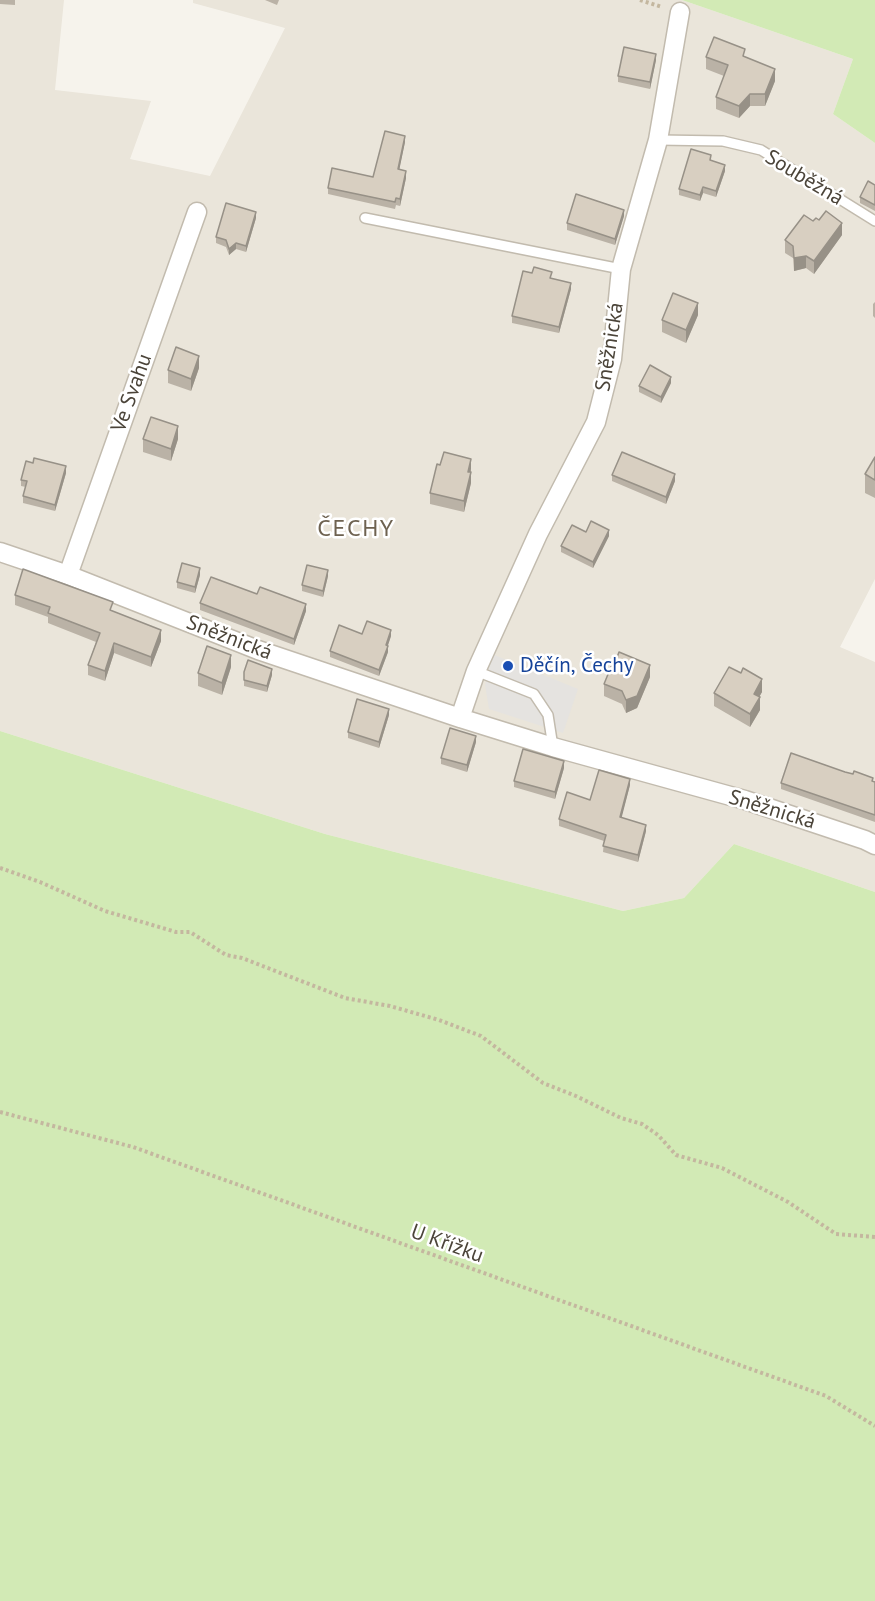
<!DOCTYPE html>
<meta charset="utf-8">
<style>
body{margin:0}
canvas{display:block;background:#f6f3ec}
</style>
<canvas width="875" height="1601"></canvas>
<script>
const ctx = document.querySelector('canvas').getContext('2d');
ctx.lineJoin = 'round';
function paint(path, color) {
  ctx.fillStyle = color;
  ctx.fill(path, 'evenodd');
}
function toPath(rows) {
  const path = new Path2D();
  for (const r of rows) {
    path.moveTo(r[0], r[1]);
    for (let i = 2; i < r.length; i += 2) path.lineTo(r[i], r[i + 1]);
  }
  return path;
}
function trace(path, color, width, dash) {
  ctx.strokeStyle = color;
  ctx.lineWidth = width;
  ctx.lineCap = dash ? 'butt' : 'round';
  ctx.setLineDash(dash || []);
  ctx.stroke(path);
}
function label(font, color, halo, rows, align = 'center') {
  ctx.font = font + ' "PT Sans",sans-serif';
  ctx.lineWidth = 5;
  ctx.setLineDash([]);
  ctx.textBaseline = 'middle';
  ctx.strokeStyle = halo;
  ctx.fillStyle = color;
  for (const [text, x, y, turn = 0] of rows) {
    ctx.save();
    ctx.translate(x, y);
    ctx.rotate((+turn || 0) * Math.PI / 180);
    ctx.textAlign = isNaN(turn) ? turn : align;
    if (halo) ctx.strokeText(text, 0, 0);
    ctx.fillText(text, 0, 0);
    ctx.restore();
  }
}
paint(toPath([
 [0,0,64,0,55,90,151,101,130,159,210,176,285,28,193,3,193,0,682,0,853,59,833,114,875,143,875,579,840,647,875,662,875,892,734,844,684,898,623,911,325,834,0,731]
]), '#eae5da');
paint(toPath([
 [682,0,875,0,875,143,833,114,853,59],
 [0,731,325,834,623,911,684,898,734,844,875,892,875,1601,0,1601]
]), '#d2eab5');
paint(toPath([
 [492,654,578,689,563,733,489,709,485,685]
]), '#e5e3e0');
const lane = toPath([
 [658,140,723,141,761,150,875,221],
 [365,218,621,269],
 [476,671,534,694,548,715,553,747]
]);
const street = toPath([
 [0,552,68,575,258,650,460,718,553,747,745,800,865,840,875,845],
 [68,575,197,212],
 [460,718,476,671,538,534,596,422,612,359,621,269,658,140,680,12]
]);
trace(lane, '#c2bbae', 12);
trace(street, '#c2bbae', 21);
trace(toPath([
 [640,0,662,7],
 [0,868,40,882,105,911,176,932,190,932,226,955,242,958,345,998,390,1006,439,1020,481,1036,543,1083,576,1096,621,1118,642,1124,658,1135,676,1155,722,1168,788,1202,836,1234,875,1237],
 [0,1112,133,1147,826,1396,875,1426]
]), '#c4b79f', 4, [3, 3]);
trace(lane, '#fff', 9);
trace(street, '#fff', 18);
paint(toPath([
 [0,0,15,0,15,5,0,4,0,10],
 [265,0,279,0,277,5],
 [706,57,745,57,775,81,765,106,750,106,739,118,716,109,716,97,724,76,706,69],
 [656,60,650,89,618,82,618,76],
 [405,142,399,170,406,178,400,206,396,205,395,209,328,194,328,188,373,177],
 [711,161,725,171,716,197,703,193,700,201,679,195,679,189],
 [875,185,875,211,860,203,860,197],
 [624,216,615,245,567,230,567,223],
 [256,218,246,252,236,249,229,255,226,247,216,243,216,237],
 [813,221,842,235,814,274,806,268,794,271,793,258,785,253,785,240],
 [552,278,571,289,559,333,512,323,512,316],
 [875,302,875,318,873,316,873,304],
 [698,315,686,343,662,332,662,320],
 [199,368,191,391,168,383,168,370],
 [671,383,661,403,639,392,639,386],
 [143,439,178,439,171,461,143,452],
 [875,457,875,498,865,493,865,474],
 [33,463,66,473,55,511,23,503,23,496,26,487,21,486,21,480],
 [471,469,471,483,464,512,430,504,430,493],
 [612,475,675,481,666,504,612,481],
 [586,532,609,536,593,568,561,552,561,546],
 [200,575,195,593,177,588,177,582],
 [328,576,323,597,302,591,302,585],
 [15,595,113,611,161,641,151,667,114,653,105,681,88,675,88,665,96,642,48,623,48,617,15,605],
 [200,603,306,611,294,645,200,610],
 [362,634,391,636,388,645,388,652,379,676,330,657,330,651],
 [231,667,222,695,198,686,198,673],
 [244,672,272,675,267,692,244,686],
 [650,677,637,708,626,713,622,704,604,696,604,684],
 [762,692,759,697,760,710,750,727,714,706,714,693],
 [389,715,379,748,348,738,348,732],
 [476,742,467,772,441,764,441,758],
 [564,768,555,799,514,787,514,781],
 [873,781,875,782,875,822,781,789,781,783],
 [630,785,621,818,646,831,638,862,603,852,604,841,559,826,559,819,590,800]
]), '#bab2a6');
paint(toPath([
 [656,54,656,60,650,89,650,82],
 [775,69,775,81,765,106,765,94],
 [750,94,750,106,739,118,739,106],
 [405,136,405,142,398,176,398,169],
 [725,165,725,171,716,197,716,191],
 [406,171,406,178,400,206,400,199],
 [703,187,703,193,700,201,700,195],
 [624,210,624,216,615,245,615,239],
 [256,212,256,218,246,252,246,246],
 [842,223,842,235,814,274,814,261],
 [236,243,236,249,229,255,229,249],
 [806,256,806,268,794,271,794,258],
 [571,283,571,289,559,333,559,327],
 [698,303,698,315,686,343,686,330],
 [199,356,199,368,191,391,191,379],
 [671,377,671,383,661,403,661,397],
 [178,426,178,439,171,461,171,449],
 [471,459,471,469,468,482,468,472],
 [66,466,66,473,55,511,55,505],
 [471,472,471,483,464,512,464,501],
 [675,474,675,481,666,504,666,497],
 [609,530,609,536,593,568,593,562],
 [200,568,200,575,195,593,195,587],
 [328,570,328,576,323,597,323,591],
 [306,604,306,611,294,645,294,639],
 [161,630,161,641,151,667,151,657],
 [391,630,391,636,386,651,386,645],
 [114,643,114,653,105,681,105,671],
 [388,646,388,652,379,676,379,670],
 [231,655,231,667,222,695,222,683],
 [650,665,650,677,637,708,626,713,626,700],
 [272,669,272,675,267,692,267,686],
 [762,679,762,692,754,706,754,694],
 [760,697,760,710,750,727,750,714],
 [389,709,389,715,379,748,379,742],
 [476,736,476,742,467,772,467,765],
 [564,761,564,768,555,799,555,792],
 [630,779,630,785,620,824,620,817],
 [646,825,646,831,638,862,638,855]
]), '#979187');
const building = toPath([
 [714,37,745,49,743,56,775,69,765,94,750,94,739,106,716,97,728,65,706,57,714,37],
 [624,47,656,54,650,82,618,76,624,47],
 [385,131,405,136,398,169,406,171,400,199,396,198,395,202,328,188,332,168,373,177,385,131],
 [691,149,711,155,710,160,725,165,716,191,703,187,700,195,679,189,691,149],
 [868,181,875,185,875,205,860,197,868,181],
 [576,194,624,210,615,239,567,223,576,194],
 [226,203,256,212,246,246,236,243,229,249,226,240,216,237,226,203],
 [826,211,842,223,814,261,806,256,794,258,793,246,785,240,804,215,813,221,816,218,819,220,826,211],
 [534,267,552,272,550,278,571,283,559,327,512,316,523,271,532,273,534,267],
 [673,293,698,303,686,330,662,320,673,293],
 [176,347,199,356,191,379,168,370,176,347],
 [650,365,671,377,661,397,639,386,650,365],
 [151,417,178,426,171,449,143,439,151,417],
 [444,452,471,459,468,472,471,472,464,501,430,493,437,464,440,465,444,452],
 [622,452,675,474,666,497,612,475,622,452],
 [875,457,875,480,865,474,875,457],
 [34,458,66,466,55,505,23,496,27,481,21,480,26,461,33,463,34,458],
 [591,521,609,530,593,562,561,546,572,525,586,532,591,521],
 [182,563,200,568,195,587,177,582,182,563],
 [307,565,328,570,323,591,302,585,307,565],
 [23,569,113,602,110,610,161,630,151,657,114,643,105,671,88,665,100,633,48,613,50,607,15,595,23,569],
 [211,577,257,594,260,587,306,604,294,639,200,603,211,577],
 [367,621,391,630,386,645,388,646,379,670,330,651,339,625,362,634,367,621],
 [207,646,231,655,222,683,198,673,207,646],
 [619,652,650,665,637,696,626,700,622,691,604,684,613,662,615,663,619,652],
 [248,660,272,669,267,686,244,680,244,672,248,660],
 [729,667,741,673,743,668,762,679,754,694,760,697,750,714,714,693,729,667],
 [357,699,389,709,379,742,348,732,357,699],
 [450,728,476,736,467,765,441,758,450,728],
 [523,749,564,761,555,792,514,781,523,749],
 [791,753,845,772,853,774,854,771,873,778,872,781,875,782,875,815,781,783,791,753],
 [599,770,630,779,620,817,646,825,638,855,603,846,606,835,559,819,567,792,590,800,599,770]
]);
paint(building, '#d8cfc1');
trace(building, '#979187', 1.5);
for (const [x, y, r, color] of [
 [508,666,6,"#1a4fb4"]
]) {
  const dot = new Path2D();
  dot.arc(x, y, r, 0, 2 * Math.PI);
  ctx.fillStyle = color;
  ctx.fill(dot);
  trace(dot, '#fff', 2);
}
label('21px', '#4b4439', '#fff', [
 ["Souběžná",804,178,31],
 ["Sněžnická",610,347,-81],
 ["Ve Svahu",132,393,-70],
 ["Sněžnická",229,638,21],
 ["Sněžnická",772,810,17],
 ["U Křížku",447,1244,20]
]);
label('21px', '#164399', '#fff', [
 ["Děčín, Čechy",520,666]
], 'left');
ctx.letterSpacing = '1.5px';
label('24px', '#6e6250', '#fff', [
 ["ČECHY",356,529]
]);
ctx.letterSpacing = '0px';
</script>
